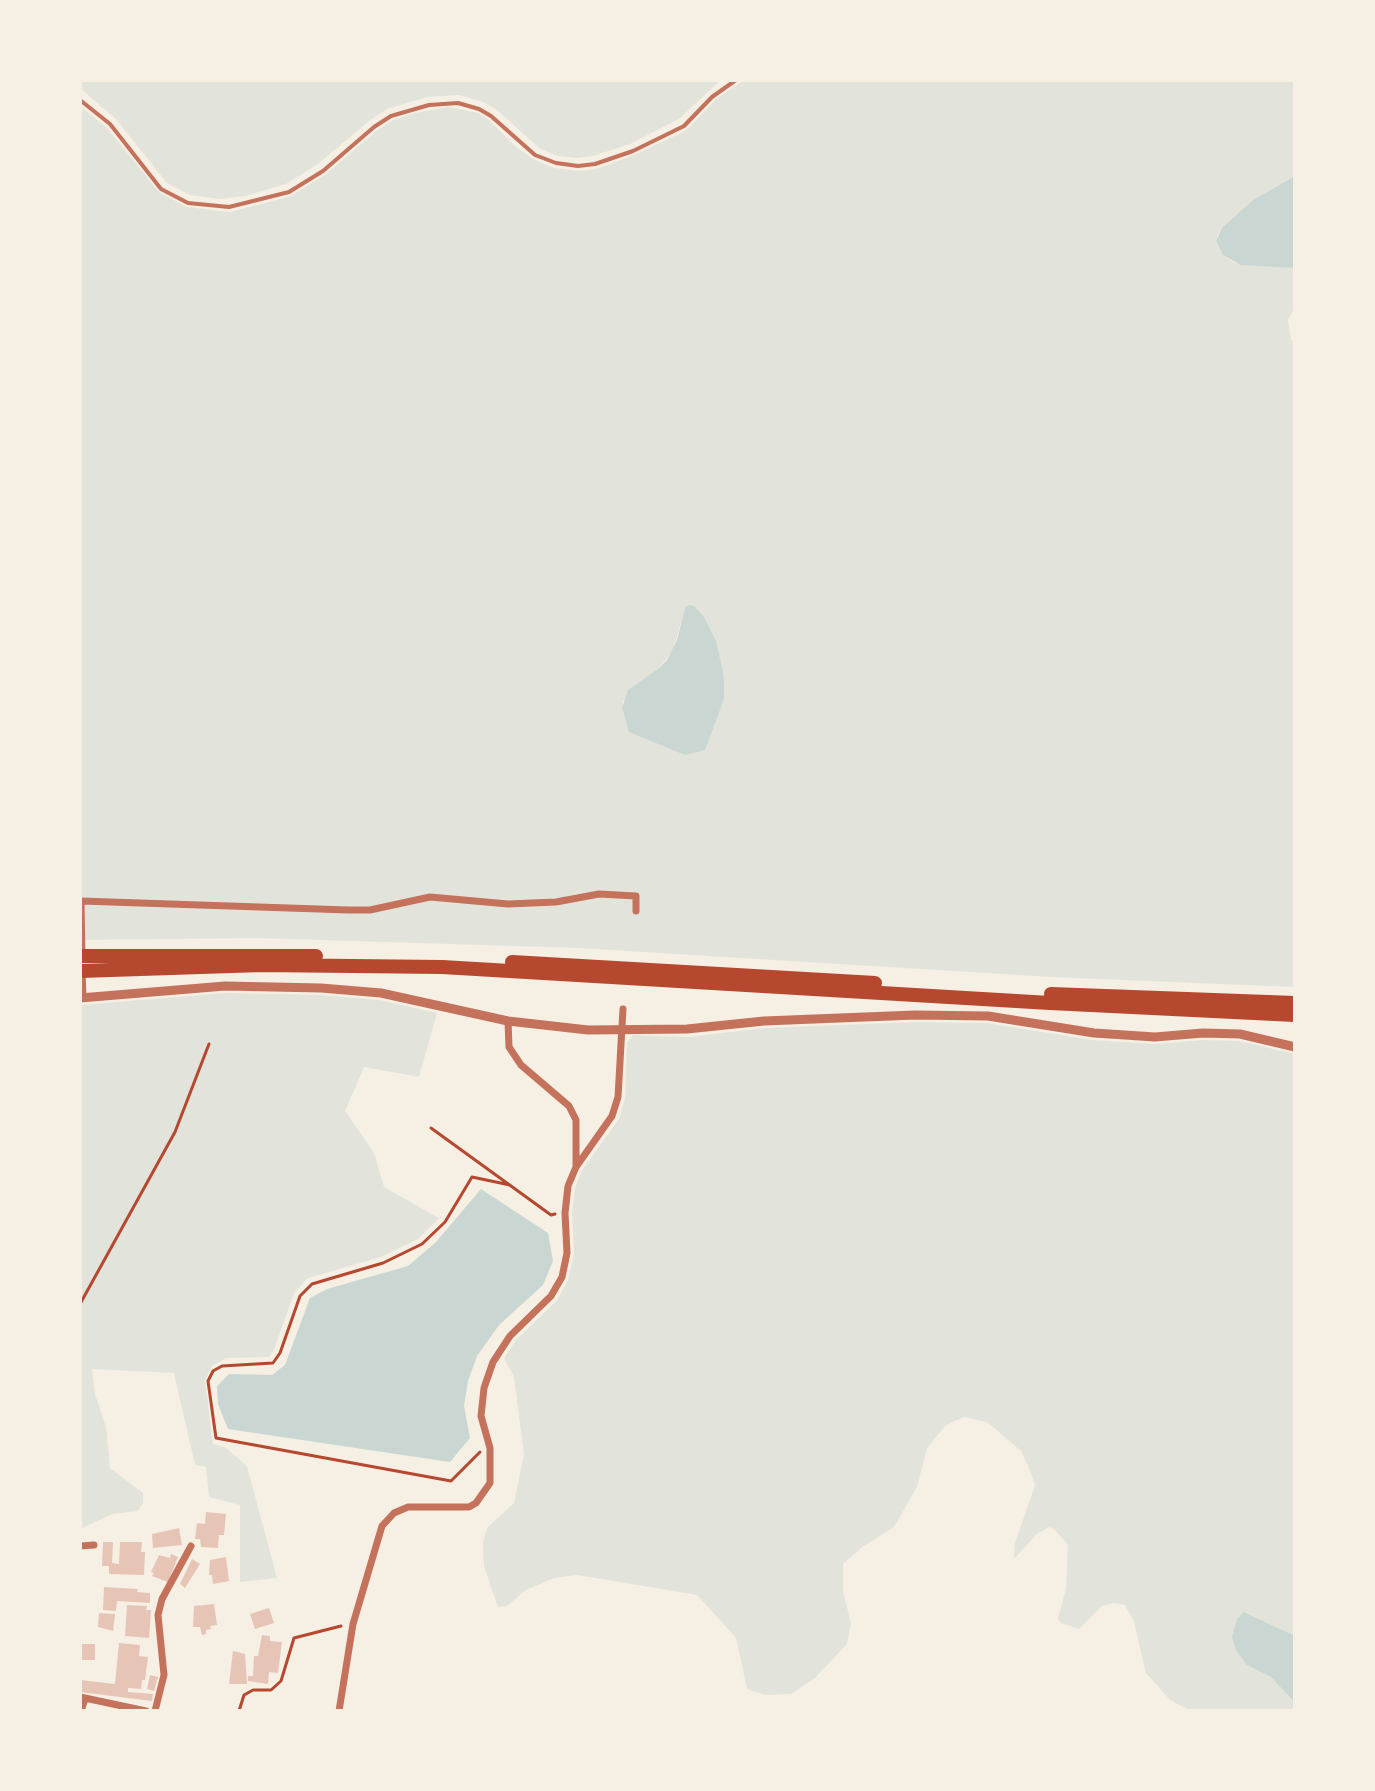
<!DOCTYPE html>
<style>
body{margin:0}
#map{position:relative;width:1375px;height:1791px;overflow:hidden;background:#f6efe4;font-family:Roboto,sans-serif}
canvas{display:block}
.frame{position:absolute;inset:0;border:82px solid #f6efe4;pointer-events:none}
</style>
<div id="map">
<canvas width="1375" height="1791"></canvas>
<div class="frame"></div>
</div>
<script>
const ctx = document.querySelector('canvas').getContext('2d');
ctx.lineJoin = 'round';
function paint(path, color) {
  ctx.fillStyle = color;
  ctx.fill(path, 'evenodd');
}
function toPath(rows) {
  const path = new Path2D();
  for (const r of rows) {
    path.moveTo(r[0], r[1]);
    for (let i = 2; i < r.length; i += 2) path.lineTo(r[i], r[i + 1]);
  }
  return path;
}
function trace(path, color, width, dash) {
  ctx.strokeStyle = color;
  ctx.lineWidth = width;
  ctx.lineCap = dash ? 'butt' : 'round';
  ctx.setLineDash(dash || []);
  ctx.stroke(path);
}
paint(toPath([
 [80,80,721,80,679,119,630,144,593,156,578,158,557,156,539,148,496,109,483,102,459,95,427,97,387,109,369,121,318,164,286,184,246,196,220,199,190,195,167,183,116,119,80,88],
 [744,80,1295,80,1295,176,1253,200,1219,232,1216,241,1223,255,1235,263,1295,268,1295,307,1288,320,1291,340,1295,342,1295,987,1051,977,579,948,258,938,80,940,80,106,107,128,159,192,187,207,230,212,291,196,326,174,376,131,393,120,415,113,449,107,478,113,488,119,515,146,533,159,554,168,579,171,596,169,634,155,687,130,715,100],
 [685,608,724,677,623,714,623,701,658,669,673,650],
 [225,993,321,995,380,1000,437,1013,419,1077,364,1067,345,1111,374,1153,384,1187,439,1218,418,1239,381,1257,308,1278,294,1293,274,1350,269,1357,226,1358,212,1366,205,1380,213,1444,225,1447,247,1466,277,1578,240,1582,240,1505,209,1497,206,1467,195,1465,174,1373,92,1369,95,1394,106,1427,110,1468,143,1493,143,1503,138,1511,112,1514,80,1529,80,1005],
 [915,1022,987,1023,1093,1040,1154,1044,1203,1040,1239,1041,1295,1054,1295,1636,1244,1612,1247,1665,1271,1677,1295,1703,1291,1711,1191,1711,1170,1700,1146,1673,1134,1622,1125,1605,1113,1603,1102,1606,1079,1629,1061,1623,1058,1618,1066,1589,1068,1545,1054,1529,1049,1527,1037,1534,1014,1559,1015,1543,1035,1485,1031,1473,1021,1451,987,1422,964,1417,946,1425,927,1448,917,1487,894,1527,862,1547,843,1564,843,1591,851,1623,847,1644,815,1678,791,1694,765,1695,747,1689,736,1638,697,1595,577,1575,554,1578,526,1590,507,1606,498,1607,484,1566,483,1542,487,1528,514,1503,524,1454,514,1377,504,1358,516,1340,557,1300,568,1280,574,1253,572,1213,575,1188,582,1170,619,1119,625,1098,627,1043,633,1035,688,1037,764,1028]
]), '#e2e4dc');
paint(toPath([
 [1295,176,1295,268,1241,265,1223,255,1216,241,1222,228,1253,200],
 [689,605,694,606,704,617,716,641,724,677,724,699,705,750,685,755,629,732,622,708,628,690,658,669,667,660,677,640,685,608],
 [481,1189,548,1233,553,1261,543,1285,499,1325,477,1356,468,1381,464,1406,470,1438,450,1462,228,1429,218,1404,217,1386,229,1374,272,1375,285,1365,310,1298,327,1289,408,1266,436,1242],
 [1244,1612,1295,1636,1295,1703,1271,1677,1247,1665,1236,1650,1232,1637,1237,1619]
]), '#c9d6d2');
paint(toPath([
 [206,1512,226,1514,224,1535,219,1535,218,1548,201,1547,200,1539,195,1539,197,1523,205,1524],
 [179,1528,182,1545,153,1548,152,1534],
 [103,1542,113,1542,112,1563,119,1564,120,1542,142,1542,141,1552,145,1552,144,1575,109,1574,109,1566,102,1566],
 [171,1554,178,1557,168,1582,152,1576,154,1573,151,1572,159,1555,170,1558],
 [226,1557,229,1581,213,1584,212,1575,209,1575,210,1560],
 [192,1559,200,1564,185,1588,180,1584],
 [104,1587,138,1589,137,1592,150,1593,150,1603,117,1601,116,1611,103,1610],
 [214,1604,217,1625,210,1626,211,1629,206,1630,206,1634,202,1635,200,1627,193,1627,194,1606],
 [127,1605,147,1606,146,1610,151,1610,149,1638,125,1636],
 [269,1608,274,1623,255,1629,250,1614],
 [99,1613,115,1614,113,1631,98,1627],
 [262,1635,270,1636,270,1641,282,1642,278,1673,269,1672,268,1684,248,1681,248,1676,253,1676,254,1656,258,1656],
 [119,1643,140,1645,139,1656,148,1657,145,1680,142,1680,141,1689,128,1688,128,1692,153,1694,152,1701,80,1692,80,1680,115,1684],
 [80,1644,95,1644,95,1660,80,1660],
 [233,1651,245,1654,247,1684,229,1684],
 [150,1675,158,1677,154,1691,147,1689]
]), '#e6c5b7');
trace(toPath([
 [431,1128,551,1215,555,1214],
 [80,1304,175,1132,209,1044],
 [480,1452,451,1481,216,1438,208,1381,213,1371,222,1366,273,1363,280,1353,300,1296,312,1284,383,1263,422,1244,445,1222,472,1177,510,1185],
 [239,1711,244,1695,253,1690,271,1690,281,1681,294,1638,341,1626]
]), '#b5482f', 3);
trace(toPath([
 [80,100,110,124,161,189,188,203,229,207,289,192,323,171,374,127,391,116,429,105,458,103,479,109,491,116,535,155,556,163,578,166,595,164,633,151,684,126,712,97,736,80]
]), '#c5725c', 4);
trace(toPath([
 [82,956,81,901,348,910,370,910,430,897,508,904,556,902,599,894,636,896,636,911],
 [82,969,83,998],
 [508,1021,509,1047,521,1065,569,1106,576,1120,576,1167],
 [80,1546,94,1545],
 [80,1697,146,1711],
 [81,1711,85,1699],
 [155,1711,164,1675,158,1615,162,1599,191,1546],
 [339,1711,353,1624,382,1526,394,1513,408,1507,469,1507,476,1503,490,1483,490,1448,481,1416,484,1388,493,1362,510,1336,551,1296,562,1277,567,1253,565,1213,568,1186,576,1167,612,1116,618,1097,623,1009]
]), '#c5725c', 7);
trace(toPath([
 [80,998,225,986,321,988,381,993,508,1021,588,1030,687,1029,764,1021,915,1015,988,1016,1094,1033,1155,1037,1203,1033,1240,1034,1295,1047]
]), '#c5725c', 9);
trace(toPath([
 [80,956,316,956],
 [512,962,875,983],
 [80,971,262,965,442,967,1050,1003,1295,1015],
 [1051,994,1295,1003]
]), '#b5482f', 14);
</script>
